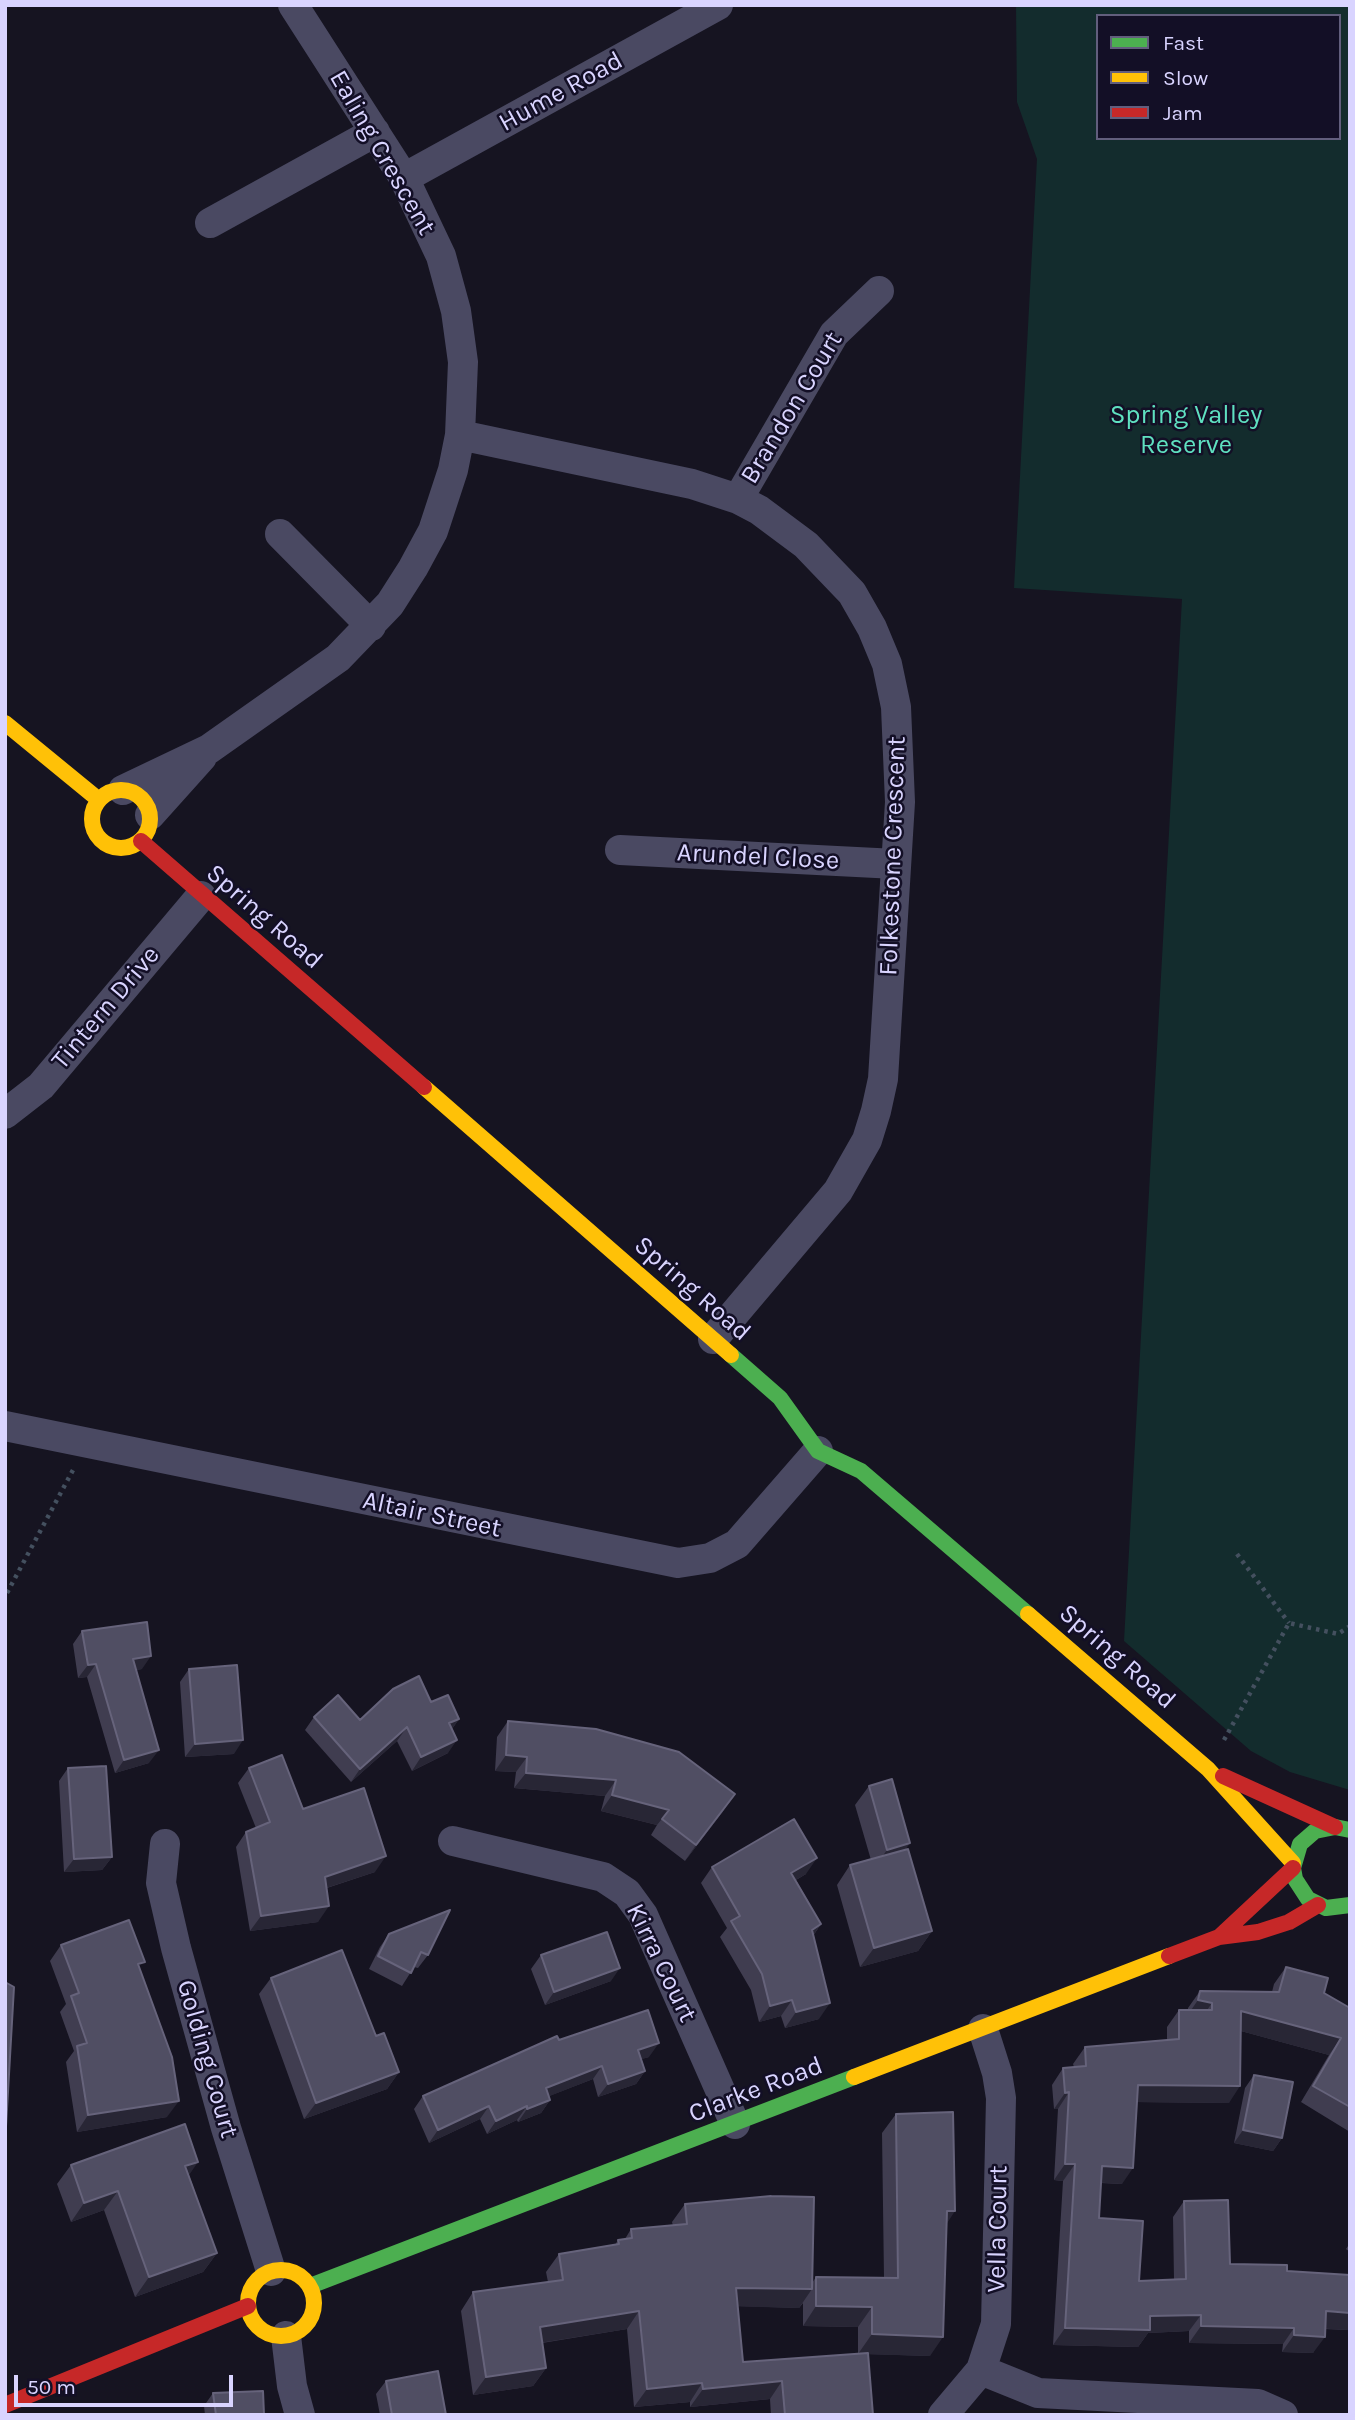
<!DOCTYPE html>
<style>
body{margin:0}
#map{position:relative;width:1355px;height:2420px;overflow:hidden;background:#161421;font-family:Karla,sans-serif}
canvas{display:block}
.frame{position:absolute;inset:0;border:7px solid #d9d4ff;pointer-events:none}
.legend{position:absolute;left:1096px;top:14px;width:245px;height:126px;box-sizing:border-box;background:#130f26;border:2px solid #625e7d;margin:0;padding:9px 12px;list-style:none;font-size:21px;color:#d9d4ff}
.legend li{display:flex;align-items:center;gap:14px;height:35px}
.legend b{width:35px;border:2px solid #625e7d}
.scale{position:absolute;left:14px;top:2375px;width:219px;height:32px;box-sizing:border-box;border:4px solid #d9d4ff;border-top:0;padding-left:9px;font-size:21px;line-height:24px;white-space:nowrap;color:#d9d4ff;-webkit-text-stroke:5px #130f26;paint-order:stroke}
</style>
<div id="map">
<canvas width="1355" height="2420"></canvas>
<div class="frame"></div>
<ul class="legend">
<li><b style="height:9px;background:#4caf50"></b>Fast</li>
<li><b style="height:9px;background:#ffc107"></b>Slow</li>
<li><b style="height:9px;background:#c62828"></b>Jam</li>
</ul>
<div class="scale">50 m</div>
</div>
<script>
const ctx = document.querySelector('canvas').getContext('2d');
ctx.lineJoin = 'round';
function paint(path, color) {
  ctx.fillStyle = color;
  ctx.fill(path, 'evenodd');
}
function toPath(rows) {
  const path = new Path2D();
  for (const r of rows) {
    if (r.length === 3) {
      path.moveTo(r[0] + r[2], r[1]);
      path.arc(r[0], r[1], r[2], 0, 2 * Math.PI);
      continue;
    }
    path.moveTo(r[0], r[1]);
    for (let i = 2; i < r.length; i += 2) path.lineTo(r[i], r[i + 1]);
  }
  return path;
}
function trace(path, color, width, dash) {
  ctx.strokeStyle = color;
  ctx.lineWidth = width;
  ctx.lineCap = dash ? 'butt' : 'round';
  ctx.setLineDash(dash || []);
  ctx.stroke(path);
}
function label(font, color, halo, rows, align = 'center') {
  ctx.font = font + ' Karla,sans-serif';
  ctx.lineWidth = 5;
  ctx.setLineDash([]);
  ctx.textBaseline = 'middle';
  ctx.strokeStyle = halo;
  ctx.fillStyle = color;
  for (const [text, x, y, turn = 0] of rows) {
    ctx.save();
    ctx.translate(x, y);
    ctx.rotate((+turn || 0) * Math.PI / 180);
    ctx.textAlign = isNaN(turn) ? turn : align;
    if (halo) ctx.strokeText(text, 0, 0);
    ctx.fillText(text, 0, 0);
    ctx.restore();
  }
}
paint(toPath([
 [1016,5,1350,5,1350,1790,1290,1772,1251,1751,1124,1641,1182,599,1014,588,1037,159,1017,102],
 [1098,16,1339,16,1339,138,1098,138]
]), '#132c2d');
trace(toPath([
 [1237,1554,1289,1623],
 [7,1593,73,1470],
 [1224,1740,1289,1623,1338,1634,1350,1626]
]), '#44505f', 4.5, [3.5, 5]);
trace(toPath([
 [404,178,718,5],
 [210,223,375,132],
 [460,435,692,484,738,499,759,510,806,545,852,593,872,628,887,664,896,707,900,802,883,1079,876,1111,867,1140,838,1191,713,1339],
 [738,499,834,334,879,291],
 [280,534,371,626],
 [123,790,209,749,338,658,390,604,413,568,433,531,453,470,460,435,463,362,456,311,441,256,404,178,293,5],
 [150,815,202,757],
 [620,850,896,864],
 [5,1114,41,1086,201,896],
 [5,1426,678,1563,710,1558,737,1544,818,1451],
 [453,1841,603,1877,627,1893,643,1915,735,2124],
 [165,1844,161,1883,176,1948,226,2128,271,2271],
 [286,2336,292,2386,300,2415],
 [981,2370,1038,2393,1258,2404,1283,2415],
 [943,2415,981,2370,996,2324,1001,2098,997,2073,983,2029]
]), '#4a4962', 30);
trace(toPath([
 [731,1355,780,1398,818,1451,861,1471,1028,1614],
 [1350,1830,1335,1827,1315,1831,1300,1844,1293,1868,1295,1879,1308,1899,1326,1908,1350,1905],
 [310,2286,854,2077]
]), '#4caf50', 16);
trace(toPath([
 [5,723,99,800],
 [121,819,29],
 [424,1087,731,1355],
 [1028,1614,1208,1769,1293,1863],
 [854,2077,1169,1956],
 [281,2303,33]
]), '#ffc107', 16);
trace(toPath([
 [141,841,424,1087],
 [1223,1776,1335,1827],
 [1219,1937,1293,1868],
 [1169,1956,1219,1937,1258,1932,1289,1922,1318,1905],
 [5,2405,248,2306]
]), '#c62828', 16);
paint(toPath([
 [82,1631,142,1669,136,1670,149,1763,115,1773,87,1677,78,1678,73,1644],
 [189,1669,234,1754,185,1757,180,1682],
 [431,1702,459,1719,452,1729,448,1753,412,1771,397,1741,351,1782,305,1730,314,1717,360,1720],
 [508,1721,724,1810,685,1861,651,1835,657,1825,601,1811,605,1796,514,1788,516,1772,495,1771,497,1737],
 [68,1768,112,1857,102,1870,64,1872,59,1781],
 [249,1768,303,1809,375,1872,327,1888,318,1922,250,1931,236,1847,246,1832,256,1828,238,1783],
 [869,1786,906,1849,932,1931,918,1951,860,1967,837,1885,850,1865,871,1860,855,1805],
 [712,1867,806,1874,796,1880,821,1924,813,1936,819,2019,785,2028,781,2016,759,2022,751,1990,720,1937,727,1928,701,1883],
 [389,1934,428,1955,418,1968,414,1967,402,1986,369,1969,380,1947],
 [61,1945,140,1969,167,2117,77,2132,66,2062,74,2051,60,2012,66,2004,50,1961],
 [541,1955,611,1981,545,2005,531,1969],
 [1286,1967,1324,1993,1350,2008,1350,2132,1301,2102,1329,2055,1241,2031,1229,2103,1137,2102,1122,2184,1101,2183,1099,2218,1139,2281,1174,2280,1173,2217,1184,2201,1230,2264,1287,2271,1350,2275,1350,2328,1348,2330,1325,2329,1313,2353,1282,2352,1283,2344,1189,2343,1189,2331,1148,2333,1138,2347,1053,2345,1063,2181,1054,2180,1058,2109,1054,2109,1052,2085,1063,2068,1074,2067,1073,2064,1085,2047,1167,2040,1167,2027,1179,2010,1188,2010,1188,2008,1200,1991,1272,1992,1274,1984],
 [271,1978,399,2072,387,2089,304,2119,259,1994],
 [559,2040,649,2057,641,2059,645,2071,636,2084,598,2097,593,2079,549,2096,550,2100,541,2113,518,2122,517,2120,487,2134,480,2119,429,2143,414,2109,423,2096],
 [1254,2075,1282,2138,1273,2151,1234,2143,1245,2088],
 [896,2114,947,2223,930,2356,868,2354,873,2415,771,2415,770,2399,690,2407,690,2402,634,2407,627,2329,542,2343,546,2368,533,2386,473,2395,461,2311,473,2292,548,2282,546,2272,559,2254,615,2245,618,2240,625,2239,631,2229,673,2226,672,2222,685,2204,812,2283,816,2277,884,2278,882,2133],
 [803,2303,803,2326,858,2327,858,2354,743,2362,738,2306,799,2308],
 [71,2165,189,2175,217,2253,203,2272,135,2297,104,2210,71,2222,57,2184],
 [1350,2243,1350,2252,1346,2249],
 [386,2381,446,2415,380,2415,376,2394],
 [213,2393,264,2415,205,2415,204,2406]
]), '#403d50');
paint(toPath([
 [151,1656,142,1669,124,1672,133,1659],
 [96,1664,87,1677,78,1678,88,1665],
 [459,1719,450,1732,449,1723],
 [407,1727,397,1741,351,1782,360,1769],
 [243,1740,234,1754,185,1757,195,1744],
 [457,1740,448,1753,412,1771,421,1757],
 [159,1750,149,1763,115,1773,124,1760],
 [506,1755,527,1757,516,1772,495,1771],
 [526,1773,616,1780,605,1796,514,1788],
 [735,1794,724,1810,685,1861,696,1845],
 [612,1795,669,1810,657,1825,601,1811],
 [910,1843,897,1862,873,1869,887,1850],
 [386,1856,375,1872,314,1892,325,1877],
 [112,1857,102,1870,64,1872,74,1859],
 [817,1858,806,1874,780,1889,791,1873],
 [329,1906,318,1922,250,1931,261,1916],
 [821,1924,810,1940,812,1930],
 [932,1931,918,1951,860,1967,874,1948],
 [620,1968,611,1981,545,2005,554,1992],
 [792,2000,781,2016,759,2022,770,2006],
 [1198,2000,1212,2003,1200,2020,1187,2016],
 [830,2003,819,2019,785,2028,796,2012],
 [1241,2011,1341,2038,1329,2055,1230,2028],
 [659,2043,649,2057,629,2063,638,2050],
 [602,2066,593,2079,537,2101,546,2088],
 [645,2071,636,2084,598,2097,608,2084],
 [399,2072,387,2089,304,2119,316,2103],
 [1138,2085,1240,2086,1229,2103,1126,2102],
 [1069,2092,1058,2109,1054,2109,1065,2093],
 [550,2100,541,2113,518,2122,527,2109],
 [179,2101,167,2117,77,2132,88,2115],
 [489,2106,480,2119,429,2143,438,2130],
 [527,2106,517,2120,487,2134,496,2121],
 [1243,2130,1282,2138,1273,2151,1234,2143],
 [198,2162,185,2181,185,2166],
 [1065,2164,1075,2164,1063,2181,1054,2180],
 [1102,2166,1133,2168,1122,2184,1091,2182],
 [118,2191,104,2210,71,2222,84,2203],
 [947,2211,955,2211,942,2231],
 [217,2253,203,2272,135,2297,149,2277],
 [736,2288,812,2289,799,2308,723,2306],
 [816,2306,872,2307,858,2327,803,2326],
 [639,2311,627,2329,527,2345,540,2327],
 [1326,2311,1350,2313,1350,2328,1348,2330,1315,2328],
 [1201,2315,1189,2331,1148,2333,1138,2347,1053,2345,1065,2328,1150,2316],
 [1201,2326,1294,2328,1283,2344,1189,2343],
 [872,2334,943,2337,930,2356,858,2354],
 [1294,2335,1325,2337,1313,2353,1282,2352],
 [546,2368,533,2386,473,2395,486,2377],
 [782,2381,770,2399,690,2407,703,2389],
 [702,2383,690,2402,634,2407,647,2389]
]), '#282635');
const building = toPath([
 [147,1622,151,1656,133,1659,159,1750,124,1760,96,1664,88,1665,82,1631,147,1622],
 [237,1665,243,1740,195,1744,189,1669,237,1665],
 [419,1676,431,1702,448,1695,459,1719,449,1723,457,1740,421,1757,407,1727,360,1769,314,1717,338,1695,360,1720,393,1689,419,1676],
 [508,1721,596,1729,679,1752,735,1794,696,1845,662,1819,669,1810,612,1795,616,1780,526,1773,527,1757,506,1755,508,1721],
 [282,1755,303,1809,364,1788,386,1856,325,1877,329,1906,261,1916,246,1832,270,1822,249,1768,282,1755],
 [106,1766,112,1857,74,1859,68,1768,106,1766],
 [892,1779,910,1843,887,1850,869,1786,892,1779],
 [794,1819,817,1858,791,1873,821,1924,812,1930,830,2003,796,2012,792,2000,770,2006,762,1974,731,1921,740,1916,712,1867,794,1819],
 [908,1849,932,1931,874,1948,850,1865,908,1849],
 [450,1910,428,1955,421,1952,411,1973,378,1956,389,1934,450,1910],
 [129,1920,145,1962,138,1964,172,2057,179,2101,88,2115,77,2046,87,2043,71,1996,79,1993,61,1945,129,1920],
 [607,1932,620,1968,554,1992,541,1955,607,1932],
 [342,1950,376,2036,384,2033,399,2072,316,2103,271,1978,342,1950],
 [1286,1967,1328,1978,1324,1993,1350,2008,1350,2107,1313,2086,1341,2038,1241,2011,1240,2086,1138,2085,1133,2168,1102,2166,1099,2218,1143,2221,1139,2281,1186,2279,1184,2201,1228,2200,1230,2264,1287,2265,1287,2271,1350,2275,1350,2313,1326,2311,1325,2337,1294,2335,1294,2328,1201,2326,1201,2315,1150,2316,1150,2330,1065,2328,1075,2164,1065,2164,1069,2092,1065,2093,1063,2068,1086,2066,1085,2047,1179,2039,1179,2010,1212,2010,1212,2003,1198,2000,1200,1991,1279,1992,1286,1967],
 [5,1982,14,1987,5,2144,5,1982],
 [648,2010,659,2043,638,2050,645,2071,608,2084,602,2066,546,2088,550,2100,527,2109,527,2106,496,2121,489,2106,438,2130,423,2096,557,2036,559,2040,648,2010],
 [1254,2075,1293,2082,1282,2138,1243,2130,1254,2075],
 [953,2112,955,2211,947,2211,943,2337,872,2334,872,2307,816,2306,816,2277,898,2278,896,2114,953,2112],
 [185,2124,198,2162,185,2166,217,2253,149,2277,118,2191,84,2203,71,2165,185,2124],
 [771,2196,814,2197,812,2289,736,2288,743,2362,868,2353,873,2415,785,2415,782,2381,703,2389,702,2383,647,2389,639,2311,540,2327,546,2368,486,2377,473,2292,563,2280,559,2254,619,2244,618,2240,632,2238,631,2229,687,2224,685,2204,771,2196],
 [438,2371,446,2415,392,2415,386,2381,438,2371],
 [263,2391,264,2415,216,2415,213,2393,263,2391]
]);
paint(building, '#504e63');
trace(building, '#66637b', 2);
label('26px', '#d9d4ff', '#130f26', [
 ["Hume Road",561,92,-29],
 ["Ealing Crescent",382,153,60],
 ["Brandon Court",792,408,-59],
 ["Folkestone Crescent",893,856,-88],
 ["Arundel Close",758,857,3],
 ["Spring Road",264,917,41],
 ["Tintern Drive",106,1008,-50],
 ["Spring Road",692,1289,41],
 ["Altair Street",432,1515,12],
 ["Spring Road",1117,1657,41],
 ["Kirra Court",661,1963,64],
 ["Golding Court",207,2059,74],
 ["Clarke Road",756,2090,-21],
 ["Vella Court",998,2229,-89]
]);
label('26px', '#5fe0c0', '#130f26', [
 ["Spring Valley",1186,416],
 ["Reserve",1186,446]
]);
</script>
